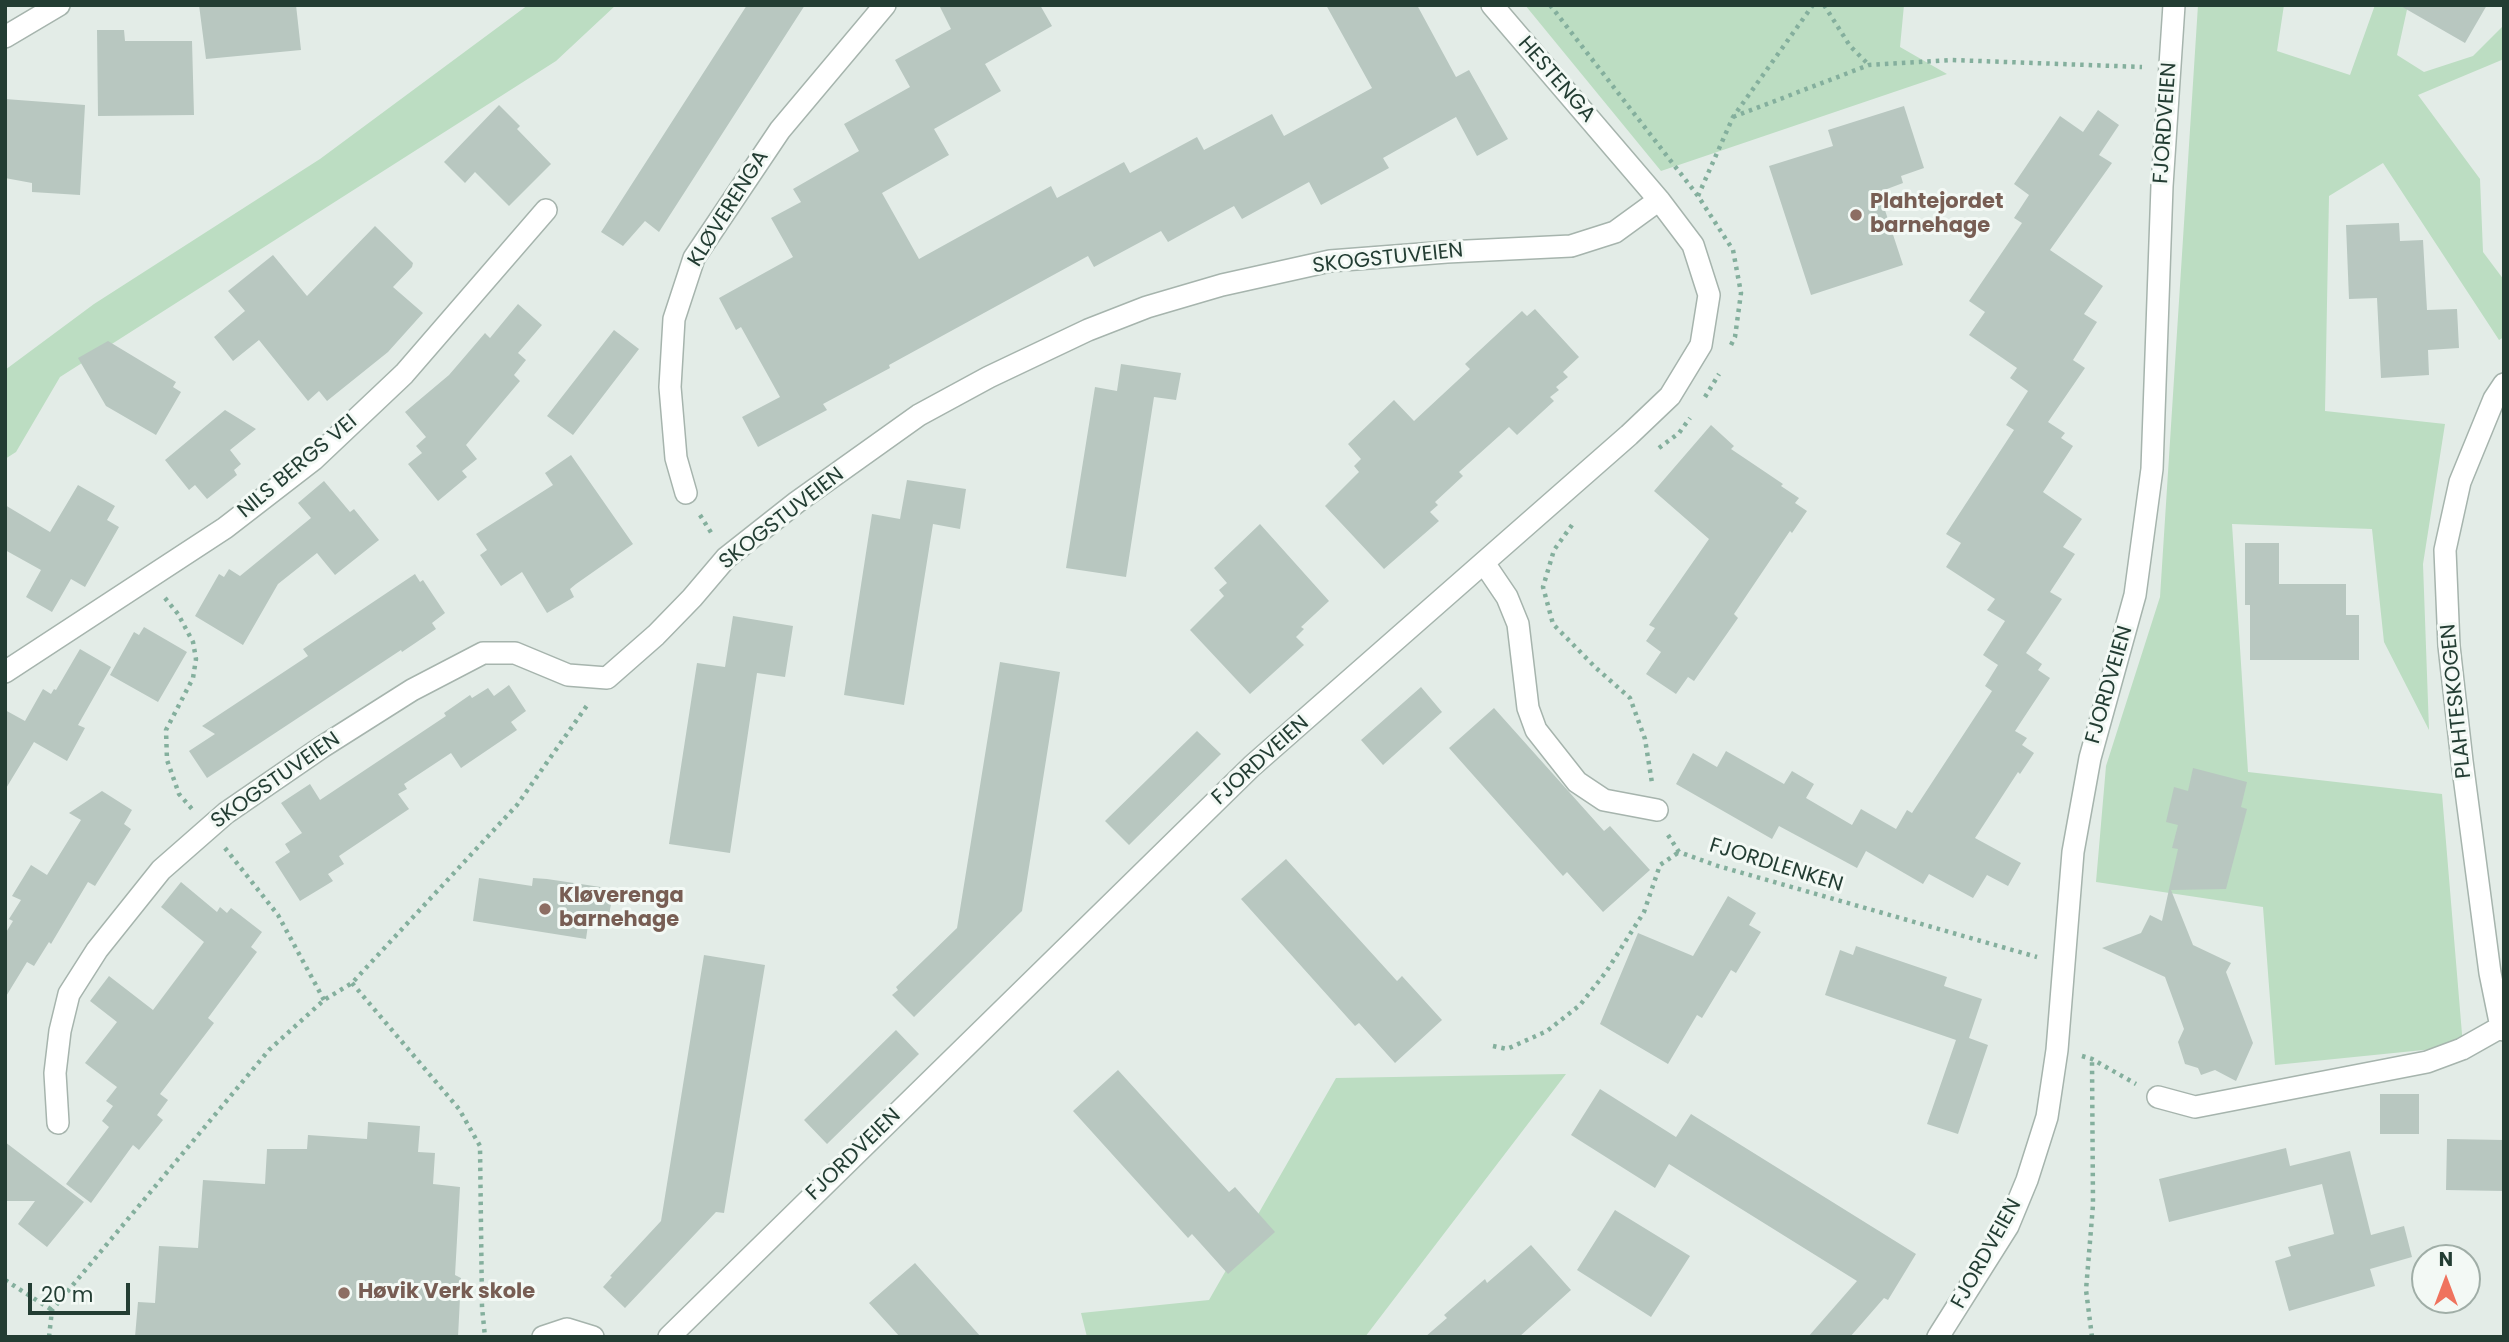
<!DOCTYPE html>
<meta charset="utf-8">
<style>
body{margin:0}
#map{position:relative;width:2509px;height:1342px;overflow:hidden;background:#e3ece7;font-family:Poppins,sans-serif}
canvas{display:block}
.frame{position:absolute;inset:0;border:7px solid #233d33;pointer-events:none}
.north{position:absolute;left:2411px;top:1244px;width:70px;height:70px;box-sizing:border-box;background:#f3f9f5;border:2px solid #a0aea7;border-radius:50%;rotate:0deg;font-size:19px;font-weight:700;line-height:28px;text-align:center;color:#233d33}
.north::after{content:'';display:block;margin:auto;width:24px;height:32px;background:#ef735e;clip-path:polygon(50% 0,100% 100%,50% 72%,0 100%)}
.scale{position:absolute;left:28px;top:1283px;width:102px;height:32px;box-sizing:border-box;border:4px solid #233d33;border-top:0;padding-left:9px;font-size:21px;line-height:24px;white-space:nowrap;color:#233d33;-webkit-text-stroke:5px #f3f9f5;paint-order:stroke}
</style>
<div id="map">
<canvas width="2509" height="1342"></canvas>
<div class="frame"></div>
<div class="north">N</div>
<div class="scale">20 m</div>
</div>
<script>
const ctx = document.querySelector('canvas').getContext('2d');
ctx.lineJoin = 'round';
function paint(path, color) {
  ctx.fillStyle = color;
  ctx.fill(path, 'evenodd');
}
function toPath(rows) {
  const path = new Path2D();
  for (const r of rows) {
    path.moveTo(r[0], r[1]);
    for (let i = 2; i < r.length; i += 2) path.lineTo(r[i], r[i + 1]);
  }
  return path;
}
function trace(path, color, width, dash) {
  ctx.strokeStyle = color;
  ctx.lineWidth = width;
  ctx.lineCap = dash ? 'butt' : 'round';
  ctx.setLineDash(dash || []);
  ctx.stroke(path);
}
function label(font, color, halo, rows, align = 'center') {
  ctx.font = font + ' Poppins,sans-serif';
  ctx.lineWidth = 6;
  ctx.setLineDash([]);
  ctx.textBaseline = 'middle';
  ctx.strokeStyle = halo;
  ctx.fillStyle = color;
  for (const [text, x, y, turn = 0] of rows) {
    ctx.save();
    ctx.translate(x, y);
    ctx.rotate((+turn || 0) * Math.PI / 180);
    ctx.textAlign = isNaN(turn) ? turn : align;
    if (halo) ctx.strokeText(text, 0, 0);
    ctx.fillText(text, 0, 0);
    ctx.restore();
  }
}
paint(toPath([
 [528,5,616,5,556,61,60,377,16,452,5,459,5,370,94,304,320,159],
 [1525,5,1904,5,1900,47,1947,74,1661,171],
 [2198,5,2284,5,2277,51,2350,75,2375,5,2408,5,2397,55,2424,72,2473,56,2504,25,2504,59,2418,95,2480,179,2483,252,2504,280,2504,337,2499,340,2383,163,2329,196,2325,411,2445,424,2423,564,2429,730,2384,642,2372,529,2232,524,2248,772,2442,794,2463,1046,2275,1065,2263,907,2096,882,2106,766,2160,597],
 [1566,1074,1365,1337,1087,1337,1081,1313,1209,1300,1336,1078]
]), '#bcddc2');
paint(toPath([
 [199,5,296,5,301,50,206,59],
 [747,5,805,5,659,232,645,221,623,246,601,232],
 [939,5,1040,5,1052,26,985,64,1001,91,934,129,949,155,882,193,919,259,1051,186,1057,198,1124,162,1130,173,1197,137,1204,150,1272,114,1284,136,1372,88,1326,5,1417,5,1456,77,1469,70,1508,139,1477,156,1456,117,1383,158,1389,168,1321,205,1309,182,1242,219,1234,206,1168,242,1161,231,1094,267,1088,256,889,365,890,368,823,404,827,410,758,447,742,417,780,397,741,327,736,330,719,298,793,257,771,218,801,202,793,189,859,151,844,124,910,87,895,60,951,29],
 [2399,5,2487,5,2465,43],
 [97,30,124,30,125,41,192,41,194,115,98,116],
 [5,99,85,105,80,195,32,192,32,183,5,178],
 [499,105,520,126,517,129,551,164,509,206,475,172,465,183,444,162],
 [1904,106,1924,168,1901,176,1903,183,1879,192,1903,265,1811,295,1769,166,1833,146,1828,130],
 [2098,110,2119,125,2099,155,2112,163,2050,250,2103,286,2084,314,2097,322,2073,360,2085,368,2048,422,2065,433,2061,438,2073,446,2043,492,2082,519,2063,547,2075,554,2050,592,2062,599,2026,653,2042,664,2038,670,2050,678,2015,731,2027,738,2022,745,2034,753,2020,774,2018,772,1975,838,2021,863,2008,886,1987,875,1973,898,1929,874,1923,884,1866,851,1857,868,1779,826,1772,839,1676,784,1693,753,1717,767,1726,751,1784,784,1792,771,1814,784,1806,798,1852,825,1861,809,1896,829,1907,810,1912,813,1992,691,1985,686,1998,665,1983,655,2005,621,1987,610,1995,599,1946,567,1961,543,1946,534,2014,430,2006,425,2028,391,2010,378,2017,368,1969,335,1985,312,1969,301,2022,223,2014,218,2029,195,2014,184,2060,116,2083,132],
 [2399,223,2400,241,2423,240,2427,310,2457,309,2459,348,2428,350,2429,375,2381,378,2377,298,2349,299,2346,225],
 [375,226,413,263,412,267,393,287,423,313,388,352,327,401,319,391,308,401,259,340,233,361,214,337,245,311,228,291,273,255,307,296],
 [518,304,542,325,518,353,526,360,514,375,520,381,466,445,477,459,462,471,467,477,438,501,408,464,422,453,416,446,426,437,405,412,449,375,485,333,490,338],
 [1535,309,1579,357,1563,372,1568,377,1556,387,1559,390,1550,397,1554,401,1517,435,1509,427,1459,472,1463,476,1435,502,1438,505,1430,512,1439,521,1384,569,1325,506,1359,472,1354,466,1361,459,1348,444,1394,400,1414,421,1470,369,1465,364,1522,311,1527,316],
 [614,330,639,349,573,435,547,416],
 [108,341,176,382,173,387,181,392,156,435,106,406,78,358],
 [1121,364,1181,373,1176,400,1154,397,1126,577,1066,568,1095,387,1117,391],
 [225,410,256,429,230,450,241,464,234,470,237,475,207,499,195,485,189,490,165,460],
 [1711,425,1734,446,1731,449,1783,484,1781,486,1799,498,1795,503,1807,511,1792,533,1790,531,1734,614,1738,618,1694,681,1688,677,1676,694,1646,674,1661,652,1646,641,1655,628,1649,625,1709,539,1654,491],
 [571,455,633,544,576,584,570,589,574,597,547,613,522,572,501,586,480,555,487,550,476,534,553,485,545,473],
 [907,480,966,489,960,529,933,524,904,705,844,695,872,514,900,519],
 [324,481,350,512,354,509,379,540,335,575,317,553,278,584,243,645,195,616,219,574,224,577,229,569,240,576,311,518,298,503],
 [78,485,115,506,107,520,119,527,85,587,71,579,52,612,26,597,41,570,5,550,5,505,50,532],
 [1260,524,1329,601,1301,627,1304,629,1296,637,1304,645,1250,694,1190,630,1224,596,1219,590,1227,583,1214,568],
 [2245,543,2279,543,2279,584,2346,584,2346,615,2359,615,2359,660,2250,660,2250,605,2245,605],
 [415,574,420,582,423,580,445,613,432,623,436,629,402,652,401,650,207,778,189,751,215,734,202,726,308,656,303,649],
 [733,616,793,626,785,677,757,673,730,853,669,844,697,663,725,667],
 [144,627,187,652,158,702,110,675,134,632,139,635],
 [80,649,111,667,78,725,85,728,67,761,34,742,5,790,5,710,25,721,43,689,51,694,54,689,56,690],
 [1000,662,1060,672,1022,911,914,1017,892,995,898,990,896,987,957,928],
 [509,685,526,711,511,722,517,730,461,768,451,753,404,784,407,789,398,794,409,809,339,856,344,864,328,874,333,881,300,901,275,862,290,852,285,844,302,833,281,803,310,784,320,800,446,716,444,713,470,695,472,698,488,688,494,696],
 [1421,687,1442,712,1383,765,1361,740],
 [1494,708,1604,831,1610,826,1650,870,1603,912,1567,872,1563,876,1449,748],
 [1197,731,1221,754,1129,845,1105,821],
 [2193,768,2247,782,2241,807,2247,809,2226,889,2171,890,2193,945,2231,963,2226,972,2253,1043,2236,1081,2215,1070,2201,1075,2198,1068,2185,1064,2178,1042,2184,1029,2165,977,2102,948,2141,933,2150,915,2162,921,2178,849,2172,848,2178,825,2166,822,2174,787,2188,791],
 [102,791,132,810,124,824,131,829,95,886,88,882,51,944,49,942,34,966,27,962,5,998,5,934,13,921,9,919,21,900,12,896,31,865,47,875,81,820,69,813],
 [1286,859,1397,981,1402,976,1442,1020,1395,1063,1359,1023,1355,1026,1241,899],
 [479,878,532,886,533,878,547,879,614,889,607,925,601,924,601,928,588,925,586,939,473,921],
 [181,882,217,912,220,907,227,913,231,908,262,932,251,947,257,952,208,1018,214,1023,160,1094,168,1100,157,1115,163,1120,139,1150,133,1145,91,1203,66,1184,109,1127,102,1121,113,1106,106,1101,117,1087,85,1063,117,1022,90,1001,109,976,153,1010,204,942,161,907],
 [1728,896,1756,913,1749,925,1761,932,1736,973,1731,970,1702,1018,1697,1015,1668,1064,1600,1024,1638,933,1693,956],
 [1856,946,1947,977,1944,986,1982,999,1969,1038,1988,1045,1958,1134,1927,1124,1956,1040,1825,995,1840,950,1853,955],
 [704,955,765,965,724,1213,716,1212,625,1308,603,1287,612,1277,610,1276,661,1221],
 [896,1030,919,1054,827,1144,804,1120],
 [1118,1070,1229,1192,1235,1187,1275,1232,1228,1274,1192,1234,1188,1238,1073,1111],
 [1600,1089,1676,1137,1691,1114,1916,1254,1888,1300,1884,1298,1850,1337,1808,1337,1857,1281,1669,1164,1655,1188,1571,1135],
 [2380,1094,2419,1094,2419,1134,2380,1134],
 [368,1122,420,1126,418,1152,435,1153,433,1184,460,1187,455,1275,461,1278,458,1337,135,1337,138,1302,155,1303,159,1246,198,1248,203,1180,265,1184,267,1149,307,1149,308,1135,367,1139],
 [2447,1139,2504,1140,2504,1191,2446,1190],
 [5,1142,84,1202,47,1247,18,1224,35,1201,5,1201],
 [2286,1148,2290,1166,2350,1151,2371,1235,2404,1226,2412,1257,2370,1269,2375,1286,2289,1311,2275,1261,2291,1256,2288,1247,2334,1234,2322,1184,2169,1222,2159,1179],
 [1615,1210,1690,1256,1651,1317,1577,1270],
 [1531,1245,1571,1290,1519,1337,1425,1337,1447,1318,1444,1315,1485,1279,1487,1283],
 [915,1263,981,1337,900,1337,869,1303]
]), '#b8c7c0');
const minor = toPath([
 [5,37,59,5],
 [2504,384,2494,399,2460,482,2445,550,2449,646,2462,761,2490,973,2501,1027,2504,1030],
 [686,493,676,458,670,387,674,319,694,258,780,130,885,5],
 [1484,563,1507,597,1518,624,1528,708,1536,730,1577,782,1604,800,1657,810],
 [5,672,225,528,313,460,404,374,546,210],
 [2158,1097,2195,1107,2427,1062,2462,1049,2501,1027],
 [58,1123,55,1073,60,1031,69,994,97,950,161,870,226,813,322,747,412,690,483,653,515,653,568,675,607,678,656,635,692,598,726,558,797,502,919,415,989,377,1088,330,1147,307,1222,285,1330,261,1447,252,1571,246,1615,232,1659,200],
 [543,1337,567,1329,593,1337],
 [669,1337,1252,766,1629,435,1670,396,1701,345,1709,295,1693,245,1659,200,1492,5],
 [1938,1337,2008,1226,2027,1180,2047,1117,2057,1050,2073,852,2090,758,2135,595,2152,469,2162,186,2174,5]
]);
trace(minor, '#a6b4ad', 24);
trace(toPath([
 [1550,5,1698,196,1733,250,1741,293,1735,337,1730,347],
 [1824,5,1850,46,1869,65],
 [1733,117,1869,65,1952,60,2142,67],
 [1698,196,1733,117,1813,5],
 [1705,397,1719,374],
 [1659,448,1679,433,1690,418],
 [700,515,712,534],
 [1572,525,1554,550,1543,587,1553,624,1596,668,1630,698,1645,739,1652,783],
 [165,598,178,614,193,642,196,659,193,678,166,730,167,760,179,794,192,809],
 [1668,835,1679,852,1718,866,2037,957],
 [225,848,278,915,324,1000],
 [352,983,459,1109,480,1146,482,1307,485,1337],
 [1493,1046,1507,1049,1547,1031,1580,1005,1606,972,1644,912,1660,865,1679,852],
 [2082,1056,2092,1059,2136,1084],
 [5,1280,52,1310],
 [49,1337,52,1310,269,1050,324,1000,352,983,517,805,588,704],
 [2092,1337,2086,1290,2093,1205,2092,1059]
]), '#84af9d', 4.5, [3.5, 5]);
trace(minor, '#fff', 21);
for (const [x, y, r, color] of [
 [1856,215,7,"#8d6e63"],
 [545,909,7,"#8d6e63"],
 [344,1293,7,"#8d6e63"]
]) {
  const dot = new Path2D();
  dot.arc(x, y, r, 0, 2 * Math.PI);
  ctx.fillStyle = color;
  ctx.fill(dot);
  trace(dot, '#f3f9f5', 2.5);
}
label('21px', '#233d33', '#f3f9f5', [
 ["HESTENGA",1556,80,49],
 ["FJORDVEIEN",2166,123,-86],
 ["KLØVERENGA",729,209,-58],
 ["SKOGSTUVEIEN",1388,259,-6],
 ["NILS BERGS VEI",298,467,-40],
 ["SKOGSTUVEIEN",782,519,-38],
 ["FJORDVEIEN",2110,685,-74],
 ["PLAHTESKOGEN",2457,701,-96],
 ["FJORDVEIEN",1261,761,-42],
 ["SKOGSTUVEIEN",276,781,-35],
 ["FJORDLENKEN",1776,866,17],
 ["FJORDVEIEN",854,1155,-44],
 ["FJORDVEIEN",1987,1254,-61]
]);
label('bold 21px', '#785e54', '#f3f9f5', [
 ["Plahtejordet",1870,203],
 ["barnehage",1870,227],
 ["Kløverenga",559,897],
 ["barnehage",559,921],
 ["Høvik Verk skole",358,1293]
], 'left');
</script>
